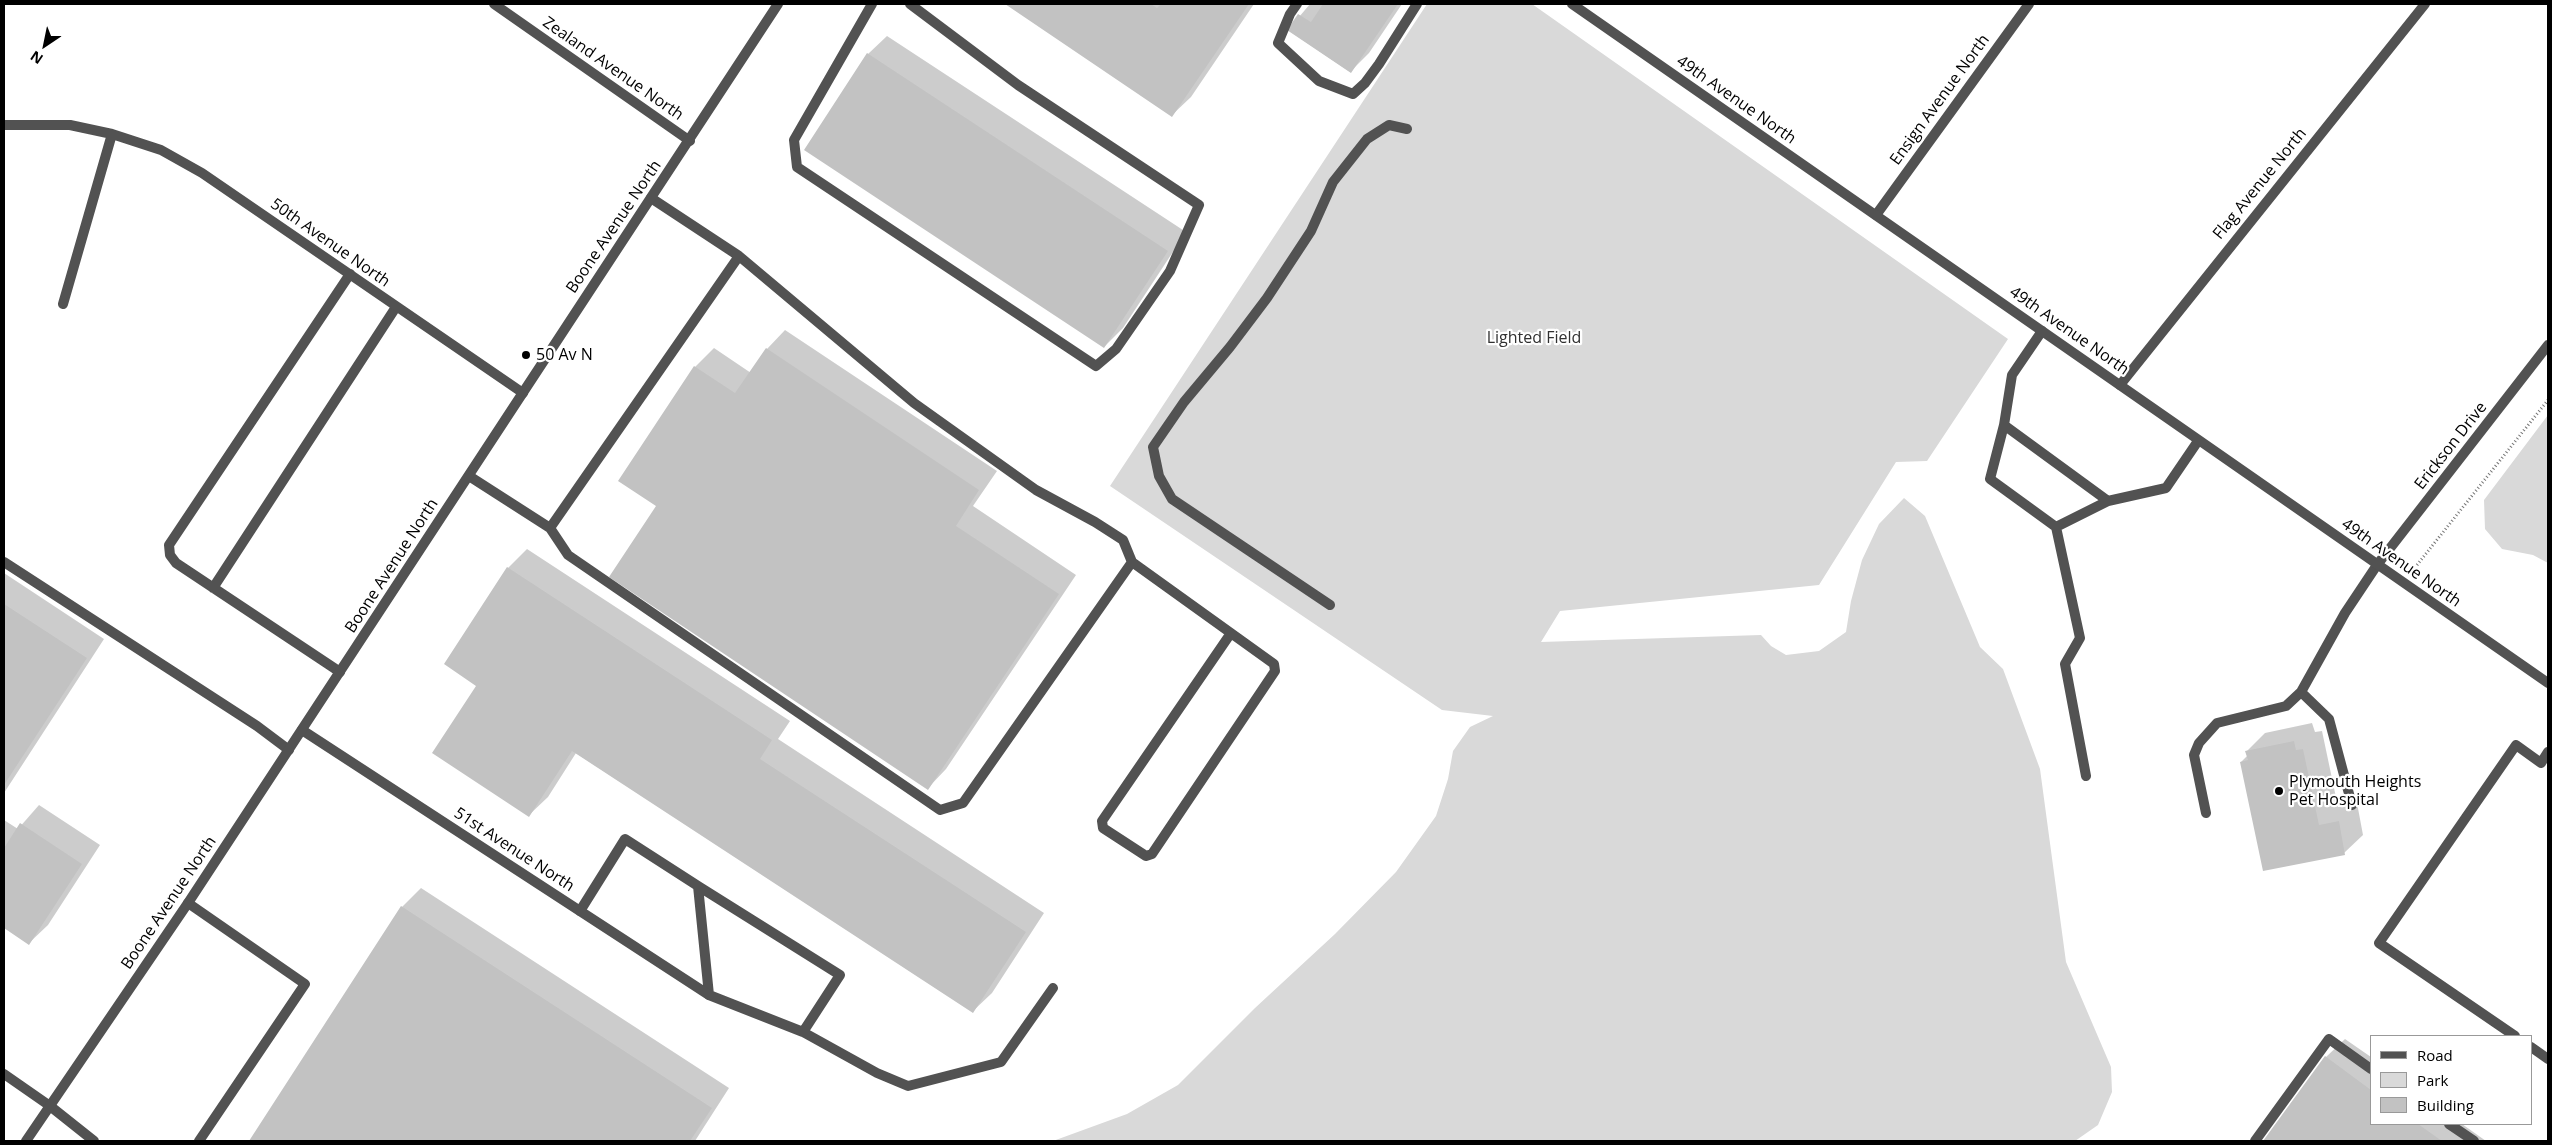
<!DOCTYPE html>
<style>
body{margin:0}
#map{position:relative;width:2552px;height:1145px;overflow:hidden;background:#fff;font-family:"Open Sans",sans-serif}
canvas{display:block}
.frame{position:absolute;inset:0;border:5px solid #000;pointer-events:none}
.legend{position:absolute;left:2370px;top:1035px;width:162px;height:90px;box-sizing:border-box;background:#fff;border:1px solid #999;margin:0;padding:6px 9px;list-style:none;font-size:15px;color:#000}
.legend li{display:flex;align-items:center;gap:10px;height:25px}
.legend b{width:25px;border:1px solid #999}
.north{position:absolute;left:20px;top:20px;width:50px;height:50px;-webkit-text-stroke:4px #fff;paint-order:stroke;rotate:214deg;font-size:14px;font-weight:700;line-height:20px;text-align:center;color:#000}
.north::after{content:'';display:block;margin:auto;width:18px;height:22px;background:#000;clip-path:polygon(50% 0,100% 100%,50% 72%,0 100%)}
</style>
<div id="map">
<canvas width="2552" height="1145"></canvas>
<div class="frame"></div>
<ul class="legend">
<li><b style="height:6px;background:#525252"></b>Road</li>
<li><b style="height:14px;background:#d9d9d9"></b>Park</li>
<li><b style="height:14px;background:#c2c2c2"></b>Building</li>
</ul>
<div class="north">N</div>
</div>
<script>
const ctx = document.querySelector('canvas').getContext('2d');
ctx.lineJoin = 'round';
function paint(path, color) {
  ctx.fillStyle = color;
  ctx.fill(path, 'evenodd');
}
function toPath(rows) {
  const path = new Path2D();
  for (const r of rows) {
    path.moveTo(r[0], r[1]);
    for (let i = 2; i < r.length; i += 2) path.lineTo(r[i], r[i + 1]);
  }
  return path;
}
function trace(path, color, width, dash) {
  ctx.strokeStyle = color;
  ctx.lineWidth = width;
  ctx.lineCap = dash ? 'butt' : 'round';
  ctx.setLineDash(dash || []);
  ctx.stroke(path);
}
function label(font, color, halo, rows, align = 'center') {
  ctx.font = font + ' "Open Sans",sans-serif';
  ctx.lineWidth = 4.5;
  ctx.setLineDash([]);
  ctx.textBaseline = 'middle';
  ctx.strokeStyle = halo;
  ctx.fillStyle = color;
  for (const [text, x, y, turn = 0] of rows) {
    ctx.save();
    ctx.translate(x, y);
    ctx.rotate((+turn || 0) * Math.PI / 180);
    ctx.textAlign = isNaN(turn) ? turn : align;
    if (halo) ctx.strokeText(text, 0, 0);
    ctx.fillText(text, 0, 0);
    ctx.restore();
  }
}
paint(toPath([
 [1427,4,1532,4,2008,339,1927,461,1896,462,1819,585,1560,611,1541,642,1761,635,1771,646,1786,655,1819,651,1846,632,1851,601,1862,560,1879,524,1904,498,1925,516,1980,647,2003,669,2040,769,2066,962,2111,1067,2112,1092,2098,1125,2075,1141,1053,1141,1127,1114,1178,1085,1255,1008,1335,934,1396,872,1436,816,1448,779,1453,751,1470,727,1493,716,1442,710,1110,486],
 [2548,415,2548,563,2533,555,2502,549,2485,529,2484,500]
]), '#d9d9d9');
paint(toPath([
 [1007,4,1254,4,1191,97,1172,115],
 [1310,4,1402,4,1369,53,1350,72,1288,30],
 [887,36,1186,232,1123,328,1104,347,868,54],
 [785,330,997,471,973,506,1076,575,946,769,928,788,658,506,695,367,714,348,751,373,767,349],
 [527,549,790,721,778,739,1044,913,992,993,973,1011,576,753,548,797,529,815,478,685,508,568],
 [4,573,104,639,4,793],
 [2312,723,2315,732,2322,731,2338,807,2357,803,2363,835,2344,853,2241,762,2248,755,2247,751,2265,733],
 [39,805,100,845,48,925,29,943,4,927,4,820,18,829],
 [421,888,729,1088,695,1141,251,1141,402,907],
 [2345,1039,2371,1057,2371,1124,2462,1124,2486,1141,2265,1141,2326,1057]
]), '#0003');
paint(toPath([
 [1005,4,1151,4,1157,8,1161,4,1249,4,1172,117],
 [1323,4,1398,4,1351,73,1287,30,1298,14,1311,22],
 [867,53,1168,251,1104,348,804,150],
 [766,348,979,490,956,526,1059,594,928,790,609,577,656,506,618,481,694,366,735,393],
 [507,567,772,740,760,759,1026,932,973,1013,572,751,529,817,432,753,476,686,444,664],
 [4,604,87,658,4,785],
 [2294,741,2296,750,2303,749,2319,825,2339,821,2345,855,2263,871,2240,762,2248,760,2245,751],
 [20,823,82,864,29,945,4,928,4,848],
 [401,906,712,1108,690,1141,249,1141],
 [2325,1056,2371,1090,2371,1124,2418,1124,2442,1141,2263,1141]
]), '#c2c2c2');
trace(toPath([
 [2417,565,2548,400]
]), '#747474', 3, [1, 2.5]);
trace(toPath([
 [872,4,794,140,797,167,1096,366,1116,349,1170,271,1199,205,1018,85,910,4],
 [1297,4,1290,14,1278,43,1319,81,1353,94,1365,83,1379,64,1417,4],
 [2042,331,2012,375,2004,425,2108,501,2166,488,2198,441],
 [2004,425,1990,479,2056,527,2080,638,2065,664,2086,776],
 [469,476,550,528,739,256,651,198],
 [2056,527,2108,501],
 [550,528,568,555,940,810,963,803,1132,562,1123,540,1095,522,1036,490,914,403,739,256],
 [4,562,257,726,289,750],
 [1132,562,1274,664,1275,671,1152,854,1146,856,1103,828,1102,821,1231,633],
 [213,588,396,307],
 [1330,605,1172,499,1159,476,1153,447,1184,402,1230,347,1267,298,1311,231,1333,182,1367,139,1389,125,1407,129],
 [340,672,176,563,170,555,169,545,350,274],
 [2301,692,2329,719,2352,805],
 [2206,813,2194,755,2199,743,2217,723,2286,706,2301,692,2345,613,2377,565],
 [698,886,840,975,803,1032,709,995,698,886],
 [188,903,305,984,199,1141],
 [580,911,625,839,698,886],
 [803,1032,877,1073,908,1086,1001,1062,1053,988],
 [2515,1036,2379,943,2516,745,2541,763,2548,752],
 [2531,1047,2548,1059],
 [4,1074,50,1106,94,1141],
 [2449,1124,2474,1141],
 [2255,1141,2329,1039,2371,1069]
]), '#525252', 10);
trace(toPath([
 [494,4,690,141],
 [4,125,70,125,112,134,161,150,202,173,523,393],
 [1876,215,2029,4],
 [63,304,112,134],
 [2120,385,2425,4],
 [2377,565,2548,345],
 [302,730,709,995]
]), '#525252', 10);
trace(toPath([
 [1572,4,2548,683],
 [26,1141,188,903,778,4]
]), '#525252', 10);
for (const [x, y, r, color] of [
 [526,355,5,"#000"],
 [2279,791,5,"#000"]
]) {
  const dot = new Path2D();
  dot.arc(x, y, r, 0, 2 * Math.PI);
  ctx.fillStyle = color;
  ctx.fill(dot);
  trace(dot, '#fff', 2);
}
label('16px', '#000', '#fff', [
 ["Zealand Avenue North",613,69,35],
 ["49th Avenue North",1736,100,35],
 ["Ensign Avenue North",1940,100,-54],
 ["Flag Avenue North",2260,184,-51],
 ["Boone Avenue North",614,227,-56],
 ["50th Avenue North",330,243,35],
 ["49th Avenue North",2069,331,35],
 ["Erickson Drive",2451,446,-52],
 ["49th Avenue North",2401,563,35],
 ["Boone Avenue North",392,566,-57],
 ["51st Avenue North",514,850,33],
 ["Boone Avenue North",169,903,-56]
]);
label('16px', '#303030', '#fff', [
 ["Lighted Field",1534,338]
]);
label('16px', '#000', '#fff', [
 ["50 Av N",536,355],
 ["Plymouth Heights",2289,782],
 ["Pet Hospital",2289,800]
], 'left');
</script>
